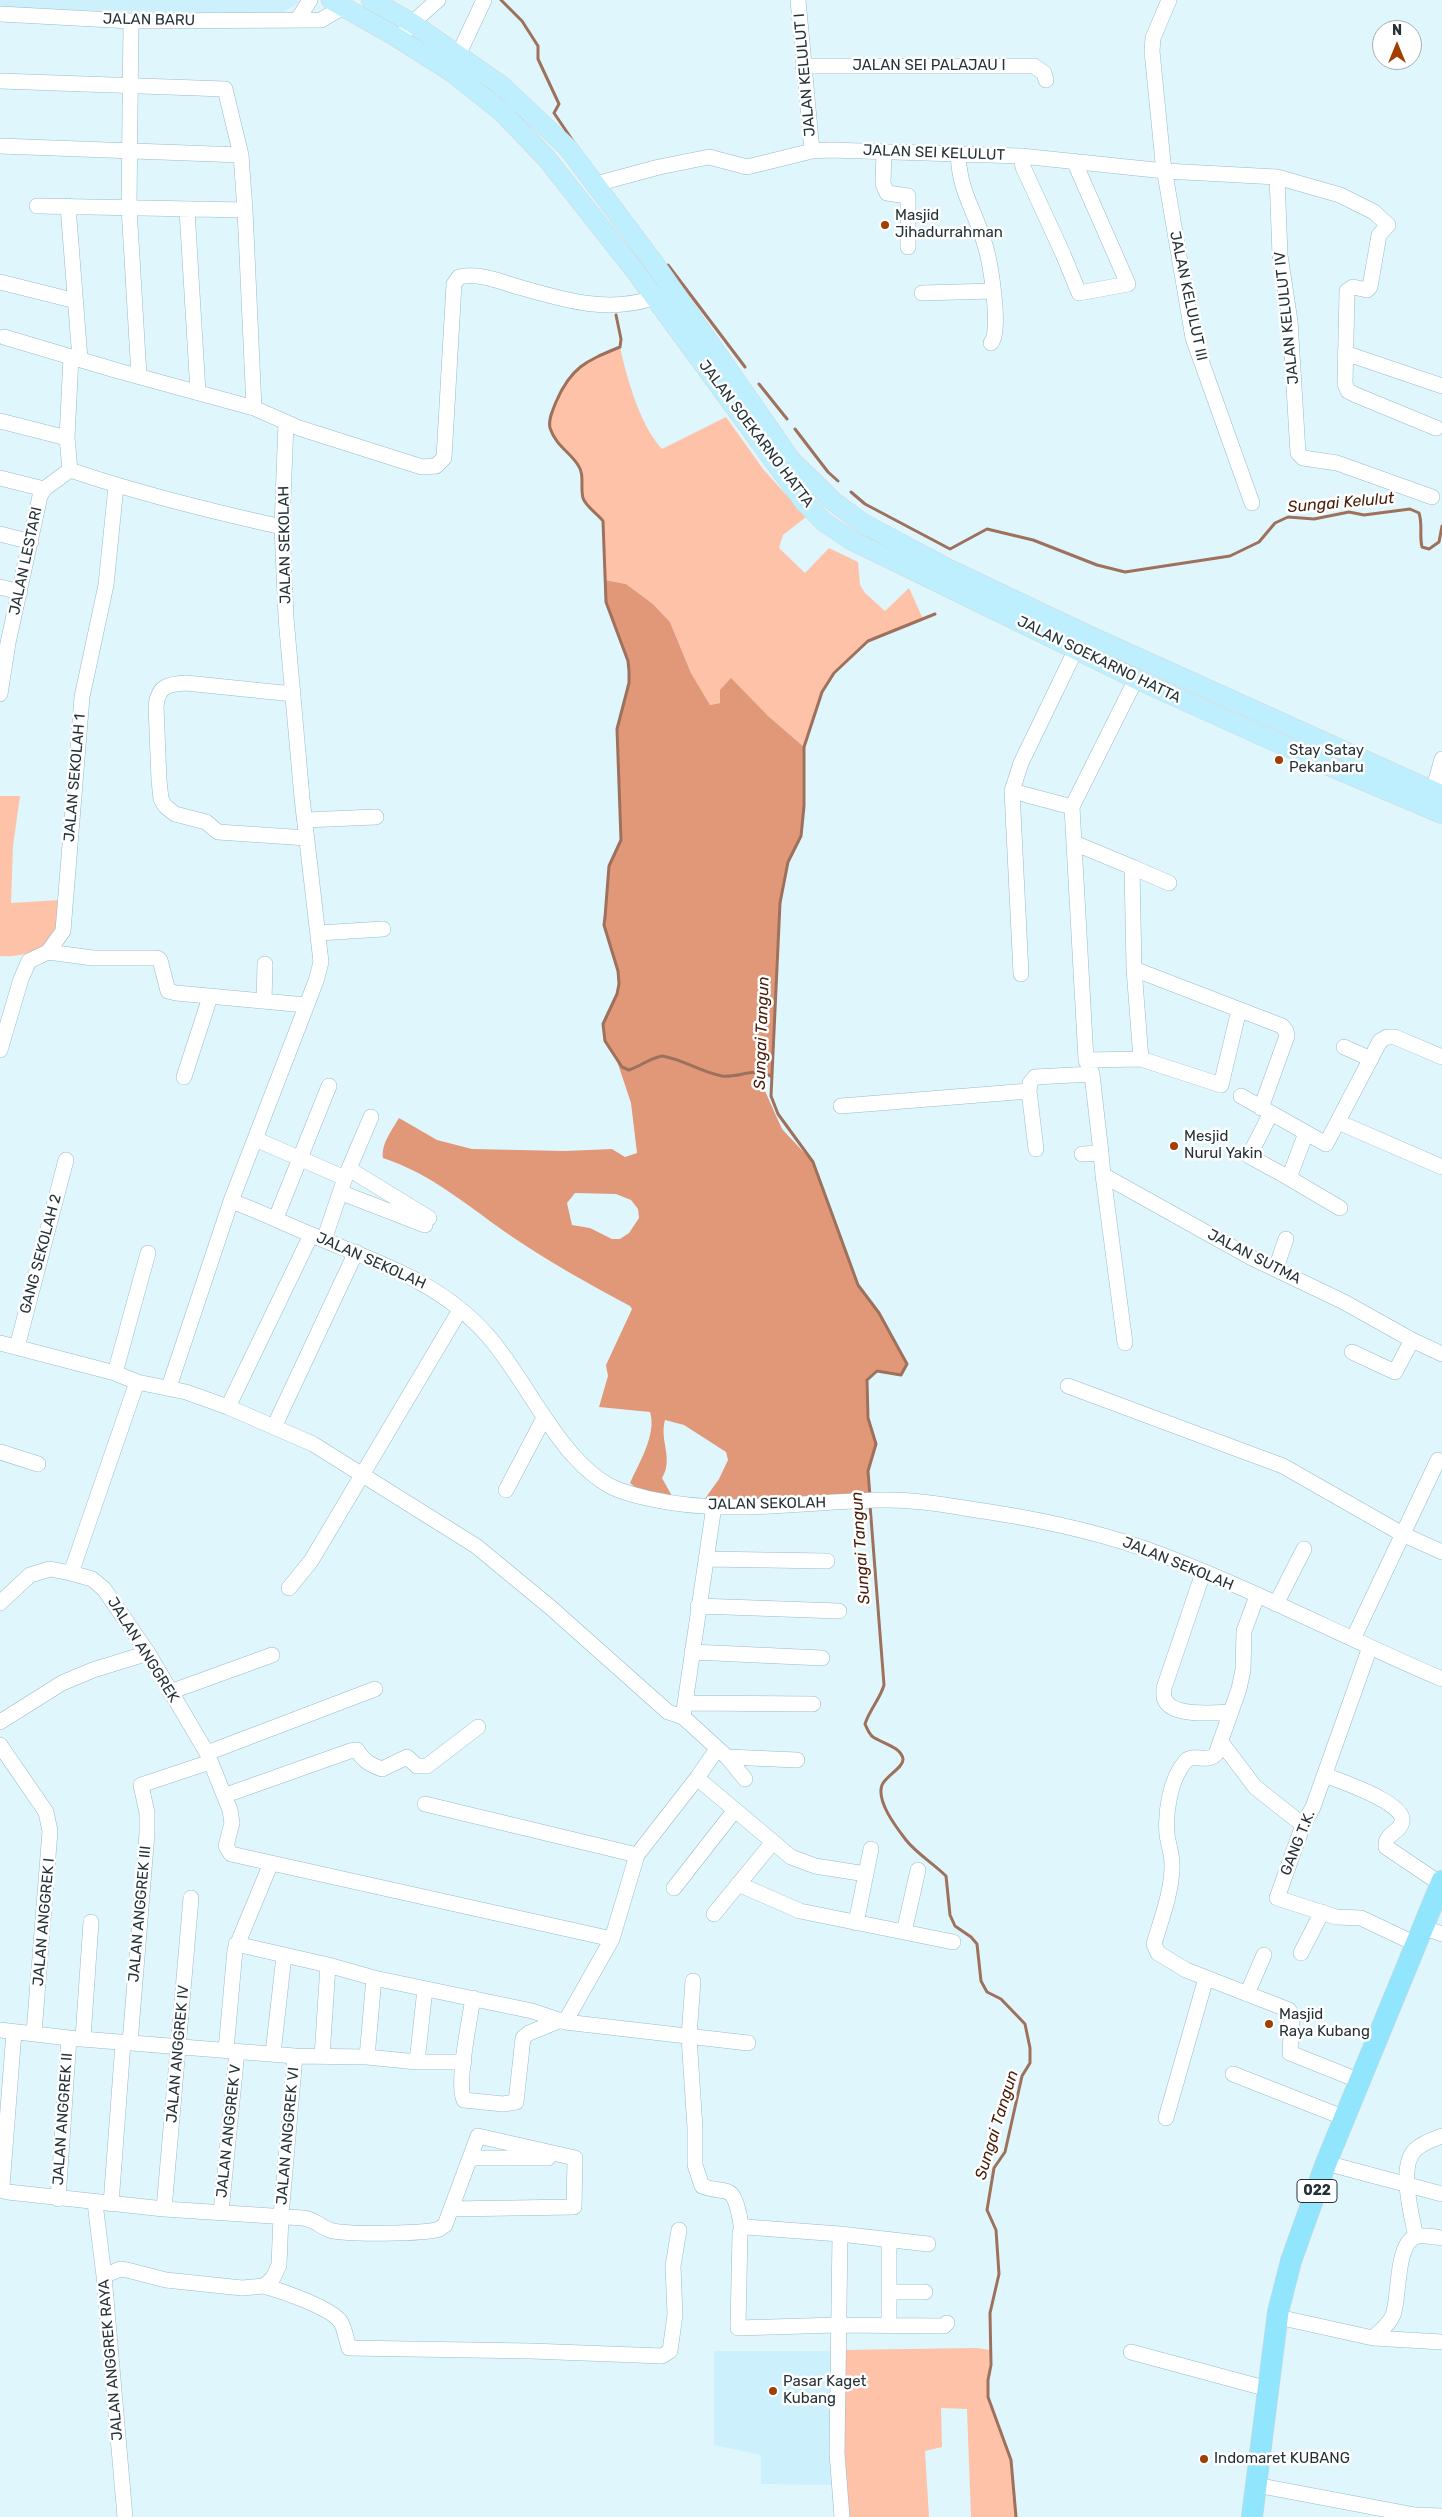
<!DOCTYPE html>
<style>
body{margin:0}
#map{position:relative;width:1442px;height:2517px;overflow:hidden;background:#e0f6fd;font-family:Rubik,sans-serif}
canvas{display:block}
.north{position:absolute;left:1372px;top:20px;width:50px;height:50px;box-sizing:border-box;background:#fff;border:1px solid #a8adaf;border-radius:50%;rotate:0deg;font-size:14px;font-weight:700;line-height:20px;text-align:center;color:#253338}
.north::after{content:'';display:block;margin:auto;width:18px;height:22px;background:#a13f00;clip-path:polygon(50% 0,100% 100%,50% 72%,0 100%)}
</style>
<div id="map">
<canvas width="1442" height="2517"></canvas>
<div class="north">N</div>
</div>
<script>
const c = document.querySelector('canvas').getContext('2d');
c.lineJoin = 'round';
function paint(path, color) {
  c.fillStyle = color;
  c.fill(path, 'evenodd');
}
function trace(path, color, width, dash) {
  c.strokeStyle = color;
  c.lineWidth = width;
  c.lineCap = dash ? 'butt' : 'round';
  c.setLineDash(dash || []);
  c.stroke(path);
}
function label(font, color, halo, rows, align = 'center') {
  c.font = font + ' Rubik,sans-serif';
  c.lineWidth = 5;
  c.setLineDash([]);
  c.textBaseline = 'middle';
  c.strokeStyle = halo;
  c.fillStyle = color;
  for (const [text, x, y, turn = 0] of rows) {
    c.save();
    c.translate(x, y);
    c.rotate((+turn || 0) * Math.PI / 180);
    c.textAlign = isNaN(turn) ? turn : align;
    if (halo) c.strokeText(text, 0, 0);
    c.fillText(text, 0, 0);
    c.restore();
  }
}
const built = new Path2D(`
 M0 0H296L300 2 283 12 253 15 0 8Z
 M714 2351H833L837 2485 761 2484V2455L714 2445Z`);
const green = new Path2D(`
 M620 347C627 379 640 425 662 449L726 417 763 469 806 517 783 535 779 548 805 573 829 548 858 562 860 585 865 593 885 611 909 588 923 619 868 641 834 673 822 692 804 747 767 715 720 703 710 705 691 673 670 622 653 604 626 584 605 580 603 521C598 514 586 507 583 498 580 488 584 478 579 468 571 454 556 445 550 428 548 419 553 410 556 402 571 367 586 361 620 347Z
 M0 796H20L13 846 11 903 59 900C59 908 61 918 60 925 53 949 22 958 0 956Z
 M977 2348 990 2350 988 2397 1011 2460 1016 2517H971L967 2409 941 2408 942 2447 925 2451 929 2517H846L842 2350Z`);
const forest = new Path2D(`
 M605 580 626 584 653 604 670 622 691 673 710 705 720 703V690L731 678 767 715 804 747V806L801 836 788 862 780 903 772 1077 764 1072H756L764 1081 765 1091 782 1129 813 1162 858 1285 879 1313 907 1364 901 1375 878 1371 867 1380 868 1418 876 1444 868 1471 870 1495 822 1499 704 1500 719 1479 728 1460 726 1452 684 1425 665 1420C659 1441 674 1458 662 1478L672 1496 636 1488 630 1483C639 1463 657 1434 650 1412L599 1407 608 1376 606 1365 632 1309 630 1306C589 1284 549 1262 511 1236 469 1207 432 1174 383 1158 381 1144 392 1130 399 1118L437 1140 472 1149 565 1151 612 1149 625 1157 637 1153 631 1103 616 1058 605 1041 603 1024 617 994 619 984 618 971 604 925 605 917 609 866 621 840 617 729 629 683V671L628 661 606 602ZM575 1193 616 1194 631 1200 638 1209 639 1218 629 1233 620 1239H612L590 1228 572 1225 567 1203Z`);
const stream = new Path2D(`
 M501 0 522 21 538 46V59L559 104 554 113 573 141
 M668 265 745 367
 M616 315 621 339 620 347C586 361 571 367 556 402 553 410 548 419 550 428 556 446 570 452 578 465 585 475 580 487 583 498 586 507 598 514 603 521L606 602 628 661 629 671V683L617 729 621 840 609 866 605 917 604 925 618 971 619 984 617 994 603 1024 605 1041 622 1067 629 1070C641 1066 650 1058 662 1056 683 1059 702 1073 722 1076 740 1078 755 1066 772 1077
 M759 384 787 419
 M795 429 828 472 838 481
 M851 492 865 504 950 549 987 529 1033 540 1097 565 1125 572 1230 556 1259 542 1275 523 1288 517 1314 519 1349 512 1364 515 1410 509 1419 513C1423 526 1419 535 1422 547L1429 549 1439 542 1442 526
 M870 1496 868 1471 876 1444 868 1418 867 1380 877 1371 901 1375 907 1364 879 1313 858 1285 813 1162 778 1114 771 1096 780 903 788 862 801 836 804 806V747L822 692 834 673 868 641 935 614
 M870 1505 884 1685C880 1699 870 1709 865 1724 867 1728 869 1734 873 1737 882 1743 901 1747 903 1759 904 1767 886 1776 882 1785 876 1801 896 1827 906 1840 916 1853 934 1864 946 1876L950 1915 955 1926 971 1937 977 1944 981 1981 987 1992 1001 1999 1025 2024 1030 2048V2063L1022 2076 1005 2152 994 2168 987 2210 996 2230 999 2274 990 2313 991 2365 988 2380V2397L1011 2460 1016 2517`);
const minor = new Path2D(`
 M798 0 812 151
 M1169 0 1153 38 1152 51 1163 162 1193 338 1252 503
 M0 14 131 21 321 20 343 7
 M298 19 310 0
 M131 21 129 207 139 376
 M399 39 412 23 438 0
 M454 64 484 0
 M803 66H1034L1044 73 1046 80
 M0 81 225 89 241 155 245 210
 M0 146 241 155
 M884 151 883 184 887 193 908 196V247
 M958 154C960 195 975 209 985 245 990 261 1002 331 991 343
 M1021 156 1023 167 1063 254 1079 293 1128 284 1074 161
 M1277 177 1280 255 1290 321 1298 453 1303 458 1337 463 1432 497
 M596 184 659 167 709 157 747 167 812 151 830 150 1021 156 1165 171 1277 177 1340 195 1374 212 1388 225 1379 235 1370 287 1367 290 1353 287 1347 291 1345 384 1348 391 1356 395 1436 428
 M37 206 245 210 254 408
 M68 206 80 359
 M187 210 198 392
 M0 282 76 301
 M922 293 993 291
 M4 337 115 370 254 408 299 428 422 467 436 466 444 458 454 284 459 277C478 273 496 280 515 286 561 299 606 314 653 298
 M1345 353 1442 386
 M71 357 67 438 70 470C140 494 210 511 282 527
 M0 421 67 438
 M0 478 44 489
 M0 534 31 542
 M0 587 20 592
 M0 694 8 643 40 496 44 489 70 470
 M293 694 186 683C168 684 158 686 156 706L159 780 161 799 165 806 175 814 206 822 218 832 307 838
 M1012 791 1072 807
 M1433 791 1442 759
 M305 820 376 817
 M1074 843 1132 867 1134 969
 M1132 867 1169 883
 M319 933 383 929
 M48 952 93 958H157L160 960 168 991 176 993 306 1005
 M1021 974 1012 791 1021 763 1076 649
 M264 1001 265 964
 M1344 1047 1371 1059
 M0 1050 21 979 29 961 48 952 63 931 82 697 106 585 116 486
 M1141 1059 1221 1085 1239 1010
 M1086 1060 1141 1059 1134 969 1282 1026 1286 1031 1287 1036 1261 1108
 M184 1077 210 997
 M1029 1091 1030 1083 1035 1077 1092 1074
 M1241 1096 1326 1144 1380 1041 1387 1037H1395L1442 1057
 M841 1106 1029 1091 1036 1149
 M1271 1113 1249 1156 1289 1178
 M1338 1122 1442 1167
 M1306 1133 1289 1178 1340 1208
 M255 1139 345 1178
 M1101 1153 1092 1074 1086 1060 1072 807 1136 679
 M1082 1154 1101 1153 1103 1175 1250 1257 1344 1302 1412 1340 1442 1354
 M349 1169 429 1218
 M1103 1175 1125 1343
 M342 1193 425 1225
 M231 1201C259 1211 285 1224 312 1235 377 1263 439 1280 488 1336 527 1380 559 1460 612 1487 624 1493 638 1496 651 1499 727 1516 806 1501 882 1500 917 1499 955 1507 990 1512 1048 1521 1107 1534 1162 1555 1257 1591 1348 1639 1442 1679
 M276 1218 329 1086
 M324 1240 345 1178 371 1117
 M1276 1268 1286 1239
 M0 1343 115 1373 137 1382 186 1392 228 1407 313 1444 476 1546 550 1607 668 1712 683 1717 714 1506
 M17 1347 66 1160
 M1352 1352 1395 1372 1412 1340
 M115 1373 148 1253
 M1068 1386 1283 1466 1404 1535 1442 1552
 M169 1387 231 1201 316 981 321 962 302 798 286 618 282 527 286 422
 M228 1407 311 1235
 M274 1427 356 1252
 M0 1452 38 1464
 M506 1490 544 1418
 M706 1559 827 1561
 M71 1573 137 1382
 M1203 1573 1164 1688C1164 1692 1163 1697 1165 1700 1173 1717 1215 1713 1231 1712
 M289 1588 311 1561 460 1310
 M1257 1596 1244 1631 1243 1670 1239 1689 1216 1754C1207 1764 1193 1752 1185 1762 1170 1779 1165 1813 1167 1835 1169 1847 1173 1857 1172 1869 1171 1894 1161 1920 1154 1944L1158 1953 1186 1970 1289 2010 1292 2016 1290 2053 1360 2081
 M0 1603 30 1575 50 1569 71 1573 92 1579 104 1589 148 1653 207 1753 230 1810 232 1823 226 1846 231 1854 612 1939
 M1276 1604 1304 1549
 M698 1606 839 1611
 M1353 1639 1438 1460
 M1370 1647 1313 1807 1303 1825 1277 1898 1336 1917 1361 1918 1416 1944
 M692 1652 822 1658
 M170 1692 272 1655
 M687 1703 813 1704
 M683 1717 727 1757 797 1760
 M0 1722 62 1683 93 1670 148 1653
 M1221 1742 1255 1787 1303 1825
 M0 1745 46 1812 50 1831 34 2033
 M207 1753 375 1689
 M727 1757 745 1779
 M1325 1775C1339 1781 1407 1803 1402 1822 1399 1834 1385 1832 1386 1847L1441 1884
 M697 1778 791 1857 815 1866 866 1874
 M226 1795 350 1751 357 1750C363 1761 371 1765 382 1769L407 1757 417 1766H427L478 1727
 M637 1855 697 1778 717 1749
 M738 1884 800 1911 953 1942
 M674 1888 735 1810
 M714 1914 773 1842
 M856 1923 871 1849
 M1424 1928 1442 1934
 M904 1932 918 1870
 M236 1944 328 1965 374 1978 532 2011 565 2022 612 1939 637 1855 425 1804
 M1301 1953 1322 1912
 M693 1981 689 2037 695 2128V2165L702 2186C726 2195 732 2182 739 2214 740 2220 743 2227 740 2233L738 2328 837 2325 944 2326 947 2323
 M1247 1994 1264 1955
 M473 1998C470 2019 456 2083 464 2100L503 2104 516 2102 523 2038 529 2033 561 2020
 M565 2022 748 2043
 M0 2030 69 2038 295 2056 367 2057 417 2062H464
 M14 2032 2 2186 4 2191 8 2192 164 2209 303 2218C317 2220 320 2227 330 2230 343 2235 426 2234 439 2229 441 2228 443 2226 445 2225L478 2136 575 2158 574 2207 451 2209
 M83 2038 91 1922
 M130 2043 147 1833V1813L141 1785 210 1762
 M226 2050 235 1950 271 1863
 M273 2053 284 1956
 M322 2057 328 1965
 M367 2057 374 1978
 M417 2062 425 1989
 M1233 2074 1345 2118
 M1166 2118 1206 1978
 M470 2158H548
 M1326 2163 1442 2194
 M58 2199 69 2038
 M95 2203 104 2276 125 2517
 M111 2204 123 2043
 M164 2209 191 1898
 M221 2212 237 2051
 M742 2229 746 2227 840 2234 928 2244
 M840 2234 837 2453 842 2517
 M1416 2237C1412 2217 1398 2166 1415 2150 1422 2143 1433 2139 1442 2136
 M889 2240V2326
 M104 2276 120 2269 127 2270 166 2280 242 2288 264 2286 273 2278 279 2265 281 2216 295 2056
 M264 2286C282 2291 329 2307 340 2321 345 2328 346 2339 349 2348L531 2351 662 2356 670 2351 675 2315 673 2266 679 2230
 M889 2292H925
 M1278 2317 1373 2338 1442 2342
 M1373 2338C1380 2331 1389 2325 1393 2315 1400 2297 1395 2240 1418 2236 1425 2235 1435 2237 1442 2238
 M1131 2352 1268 2389
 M1256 2485 1415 2515 1442 2516`);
const major = new Path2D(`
 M331 0 393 35 450 71 503 113 547 159 636 272 804 502 824 522 851 540 1136 679 1322 763 1442 814
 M371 0 412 23 502 86 568 148 654 263 791 460 833 501 861 522 947 568 1088 635 1442 795`);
const highway = new Path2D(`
 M1252 2517 1278 2312 1291 2261 1326 2163 1442 1881`);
const markers = [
 [885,225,5,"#a13f00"],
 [1279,760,5,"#a13f00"],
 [1174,1146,5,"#a13f00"],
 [1269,2024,5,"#a13f00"],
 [773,2391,5,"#a13f00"],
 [1204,2459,5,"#a13f00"]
];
const shields = [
 [1317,2191,40]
];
const shieldNames = [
 ["022",1317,2191]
];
const streetNames = [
 ["JALAN BARU",149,20,1],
 ["JALAN SEI PALAJAU I",929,66],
 ["JALAN KELULUT I",805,75,-95],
 ["JALAN SEI KELULUT",934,153,2],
 ["JALAN KELULUT III",1188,296,78],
 ["JALAN KELULUT IV",1287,318,-96],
 ["JALAN SOEKARNO HATTA",756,434,53],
 ["JALAN SEKOLAH",285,545,-91],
 ["JALAN LESTARI",26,561,-78],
 ["JALAN SOEKARNO HATTA",1099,660,26],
 ["JALAN SEKOLAH 1",75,778,-85],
 ["GANG SEKOLAH 2",41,1254,-75],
 ["JALAN SUTMA",1254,1257,27],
 ["JALAN SEKOLAH",371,1261,24],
 ["JALAN SEKOLAH",767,1504,-1],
 ["JALAN SEKOLAH",1178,1564,22],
 ["JALAN ANGGREK",143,1650,58],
 ["GANG T.K.",1298,1843,-68],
 ["JALAN ANGGREK III",140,1914,-85],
 ["JALAN ANGGREK I",44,1922,-85],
 ["JALAN ANGGREK IV",178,2054,-85],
 ["JALAN ANGGREK II",63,2119,-86],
 ["JALAN ANGGREK V",229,2131,-84],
 ["JALAN ANGGREK VI",288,2136,-85],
 ["JALAN ANGGREK RAYA",111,2360,-95]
];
const poiNames = [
 ["Masjid",895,216],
 ["Jihadurrahman",895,233],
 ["Stay Satay",1289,751],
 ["Pekanbaru",1289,768],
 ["Mesjid",1184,1137],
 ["Nurul Yakin",1184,1154],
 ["Masjid",1279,2015],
 ["Raya Kubang",1279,2032],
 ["Pasar Kaget",783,2382],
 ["Kubang",783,2399],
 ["Indomaret KUBANG",1214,2459]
];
const waterNames = [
 ["Sungai Kelulut",1341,503,-5],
 ["Sungai Tangun",762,1033,-88],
 ["Sungai Tangun",861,1548,-94],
 ["Sungai Tangun",997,2125,-73]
];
paint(built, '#ccf1fc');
paint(green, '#fec2a9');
paint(forest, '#e19879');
trace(stream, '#9e715c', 3);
trace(minor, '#97bcc6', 16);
trace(major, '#d3d6d7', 20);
trace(highway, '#d3d6d7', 22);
trace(minor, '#fff', 15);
trace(major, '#bdeffe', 19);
trace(highway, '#91e5fd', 21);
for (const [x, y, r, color] of markers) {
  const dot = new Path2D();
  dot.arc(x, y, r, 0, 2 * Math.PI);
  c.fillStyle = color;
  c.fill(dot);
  trace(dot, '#fff', 2);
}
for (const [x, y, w] of shields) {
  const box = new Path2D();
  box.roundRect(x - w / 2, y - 11.5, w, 23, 4);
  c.fillStyle = '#fff';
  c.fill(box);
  trace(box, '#253338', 1);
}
label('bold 14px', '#253338', null, shieldNames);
label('15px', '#253338', '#fff', streetNames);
label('15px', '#253338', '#fff', poiNames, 'left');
label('italic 16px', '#4b1d07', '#fff', waterNames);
</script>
